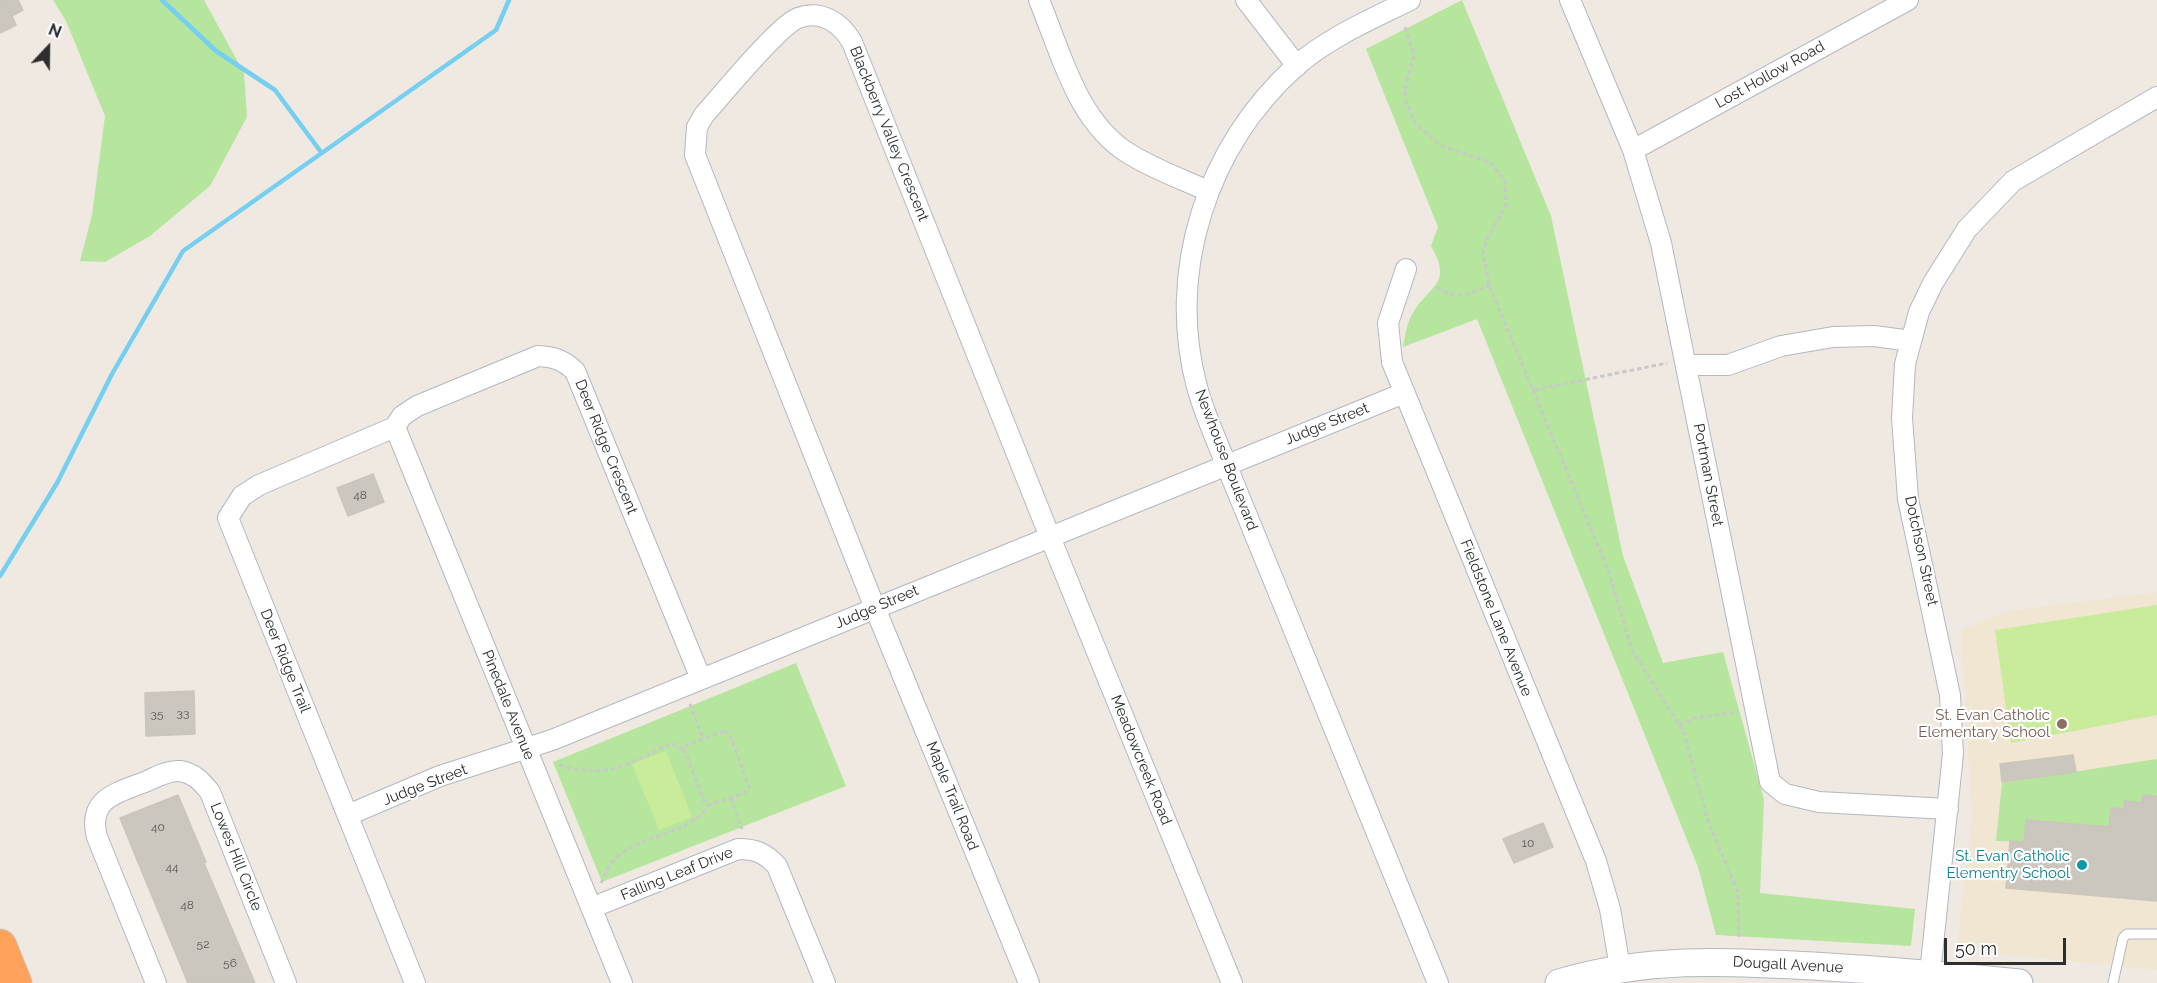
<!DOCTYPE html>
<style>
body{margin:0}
#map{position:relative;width:2157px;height:983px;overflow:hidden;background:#efe9e1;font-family:Raleway,sans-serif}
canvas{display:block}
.north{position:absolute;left:18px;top:18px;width:60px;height:60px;-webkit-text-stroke:4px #fff;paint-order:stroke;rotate:22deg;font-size:16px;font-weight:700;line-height:24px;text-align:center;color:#2e2e2e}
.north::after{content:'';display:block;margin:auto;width:21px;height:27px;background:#2e2e2e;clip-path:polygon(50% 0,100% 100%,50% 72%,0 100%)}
.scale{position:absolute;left:1944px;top:938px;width:122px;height:27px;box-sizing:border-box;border:3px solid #2e2e2e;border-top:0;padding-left:8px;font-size:18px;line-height:21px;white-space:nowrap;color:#2e2e2e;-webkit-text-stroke:4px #fff;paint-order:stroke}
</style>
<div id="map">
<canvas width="2157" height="983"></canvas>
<div class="north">N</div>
<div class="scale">50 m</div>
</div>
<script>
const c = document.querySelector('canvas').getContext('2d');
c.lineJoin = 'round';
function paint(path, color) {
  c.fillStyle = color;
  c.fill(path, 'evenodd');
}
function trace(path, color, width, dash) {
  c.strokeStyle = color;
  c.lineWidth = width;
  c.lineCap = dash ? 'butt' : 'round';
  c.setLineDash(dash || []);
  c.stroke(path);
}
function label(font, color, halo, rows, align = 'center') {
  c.font = font + ' Raleway,sans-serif';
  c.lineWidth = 4.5;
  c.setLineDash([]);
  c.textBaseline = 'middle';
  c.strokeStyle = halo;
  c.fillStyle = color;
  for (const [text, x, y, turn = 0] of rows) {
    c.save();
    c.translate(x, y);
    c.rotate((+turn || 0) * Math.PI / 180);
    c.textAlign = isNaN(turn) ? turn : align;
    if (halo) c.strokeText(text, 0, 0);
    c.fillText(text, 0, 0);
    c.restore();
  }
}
const education = new Path2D(`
 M2157 592V970L1957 949 1972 817 1961 630 2008 611Z`);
const green = new Path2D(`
 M53 0H204L244 73 247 117 210 186 150 236 105 262 80 261 92 215 105 116 66 21Z
 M1462 0 1551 216 1623 556 1663 663 1723 652 1764 800 1760 893 1915 909 1911 946 1716 935 1698 867 1477 319 1403 347C1405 335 1407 322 1414 311 1433 283 1452 283 1431 246L1438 227 1366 49Z
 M796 663 846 786 602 882 553 762Z
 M2157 759V796L2143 795 2142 803 2124 802V809L2111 808 2109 828 2026 821 2024 842 1996 841 2002 783Z`);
const pitch = new Path2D(`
 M2157 605V715L2011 743 1995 630Z
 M666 751 692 817 659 830 632 764Z`);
const stream = new Path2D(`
 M162 0 216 51 275 90 321 152
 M0 576 57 483 112 374 183 251 496 30 509 0`);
const building = new Path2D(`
 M0 0H18L23 10 12 16 16 25 0 33Z
 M373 474 384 502 348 516 337 488Z
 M194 691 195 734 146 736 145 693Z
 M2073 755 2076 772 2002 782 2000 764Z
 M178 795 206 862 204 863 255 983H188L135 855 120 818Z
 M2143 795 2157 796V901L2006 888 2010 841 2024 842 2026 820 2109 827 2111 808 2124 809V801L2142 803Z
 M1543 823 1553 847 1514 863 1503 839Z`);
const path = new Path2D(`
 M1405 27 1414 55 1405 89 1406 101 1415 123 1439 145 1490 162 1505 181 1506 205 1488 237 1483 252 1489 285 1608 570 1632 650 1684 733 1708 821 1738 892 1739 938
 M1437 287C1457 301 1469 294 1489 285
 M1534 390 1667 363
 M690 704 703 738
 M1679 725 1694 718 1738 712
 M724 731 730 735 749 787 745 793 709 805 704 801 684 749 687 745Z
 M559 765C610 780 627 764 672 743L683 749
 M731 798 742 829
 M601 883C604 877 607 868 612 862 638 833 688 837 709 805`);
const lane = new Path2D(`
 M2113 983 2123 938 2127 934H2157`);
const street = new Path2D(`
 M1039 0C1061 53 1077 121 1128 153 1153 169 1182 179 1208 191
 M1246 0 1297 66
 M1410 0C1372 19 1329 37 1296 66 1207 146 1166 271 1197 387 1204 413 1216 439 1226 464L1438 983
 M1570 0 1633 150 1661 243 1770 782 1785 794 1819 802 1948 809
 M1633 150 1908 0
 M1406 269 1388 323 1392 362 1596 861 1610 909 1620 968
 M1686 365H1728L1781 346 1833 337 1874 336 1911 341
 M395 427 259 485 242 496 228 518 415 983
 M395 427 622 983
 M395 427 402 416 417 406 538 356C555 357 563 360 575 371L701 679
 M348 815 440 776 552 740 1404 393
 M591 908 738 849C756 849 765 853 777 866L825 983
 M156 983 97 837C87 799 116 793 145 782 156 777 168 770 180 771 194 773 202 782 210 792L286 983
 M1029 983 875 608 695 155 697 127 704 115C722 95 778 26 798 18 821 9 841 23 852 42L1050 537 1232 983
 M1929 983 1953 754 1950 695 1908 499 1902 418 1905 364 1919 312 1933 283 1967 229 2013 181 2157 97`);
const secondary = new Path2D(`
 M1559 983C1644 957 1726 961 1813 966 1882 970 1950 976 2019 983`);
const highway = new Path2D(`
 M0 946 15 983`);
const markers = [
 [2062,724,6,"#8d6e63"],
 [2082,865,6,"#0f9aa8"]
];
const numberNames = [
 ["48",360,495],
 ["33",183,713],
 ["35",157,714],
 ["40",158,827],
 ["10",1528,843],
 ["44",172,867],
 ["48",187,905],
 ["52",203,944],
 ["56",230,963]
];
const streetNames = [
 ["Lost Hollow Road",1770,75,-29],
 ["Blackberry Valley Crescent",889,134,68],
 ["Judge Street",1327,424,-22],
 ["Deer Ridge Crescent",606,447,68],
 ["Newhouse Boulevard",1226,460,69],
 ["Portman Street",1708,475,79],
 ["Dotchson Street",1921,551,78],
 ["Judge Street",877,607,-23],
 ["Fieldstone Lane Avenue",1496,618,68],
 ["Deer Ridge Trail",285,661,68],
 ["Pinedale Avenue",508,705,68],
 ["Meadowcreek Road",1141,760,68],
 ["Judge Street",425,785,-21],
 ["Maple Trail Road",952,796,68],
 ["Lowes Hill Circle",236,857,68],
 ["Falling Leaf Drive",677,874,-22],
 ["Dougall Avenue",1788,965,3]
];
const educationNames = [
 ["St. Evan Catholic",2050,715],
 ["Elementary School",2050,732]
];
const cultureNames = [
 ["St. Evan Catholic",2070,856],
 ["Elementry School",2070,873]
];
paint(education, '#f0e6d1');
paint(green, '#b6e59e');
paint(pitch, '#c9ec9a');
trace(stream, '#75cff0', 4.5);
paint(building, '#cbc7bf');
trace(building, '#cbc5ba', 1.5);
trace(lane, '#b4b7c1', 11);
trace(street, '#b4b7c1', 22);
trace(secondary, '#b4b7c1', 29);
trace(highway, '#c9c9c9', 35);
trace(path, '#c9c9c9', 3, [4.5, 3]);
trace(lane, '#fff', 9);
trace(street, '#fff', 20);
trace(secondary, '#fff', 27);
trace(highway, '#ffa35c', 33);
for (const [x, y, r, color] of markers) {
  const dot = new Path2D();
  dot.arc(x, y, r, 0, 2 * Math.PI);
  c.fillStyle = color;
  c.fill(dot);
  trace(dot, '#fff', 2);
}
label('12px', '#555452', null, numberNames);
label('15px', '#2e2e2e', '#fff', streetNames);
label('15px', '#785e54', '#fff', educationNames, 'right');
label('15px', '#0d838f', '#fff', cultureNames, 'right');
</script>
